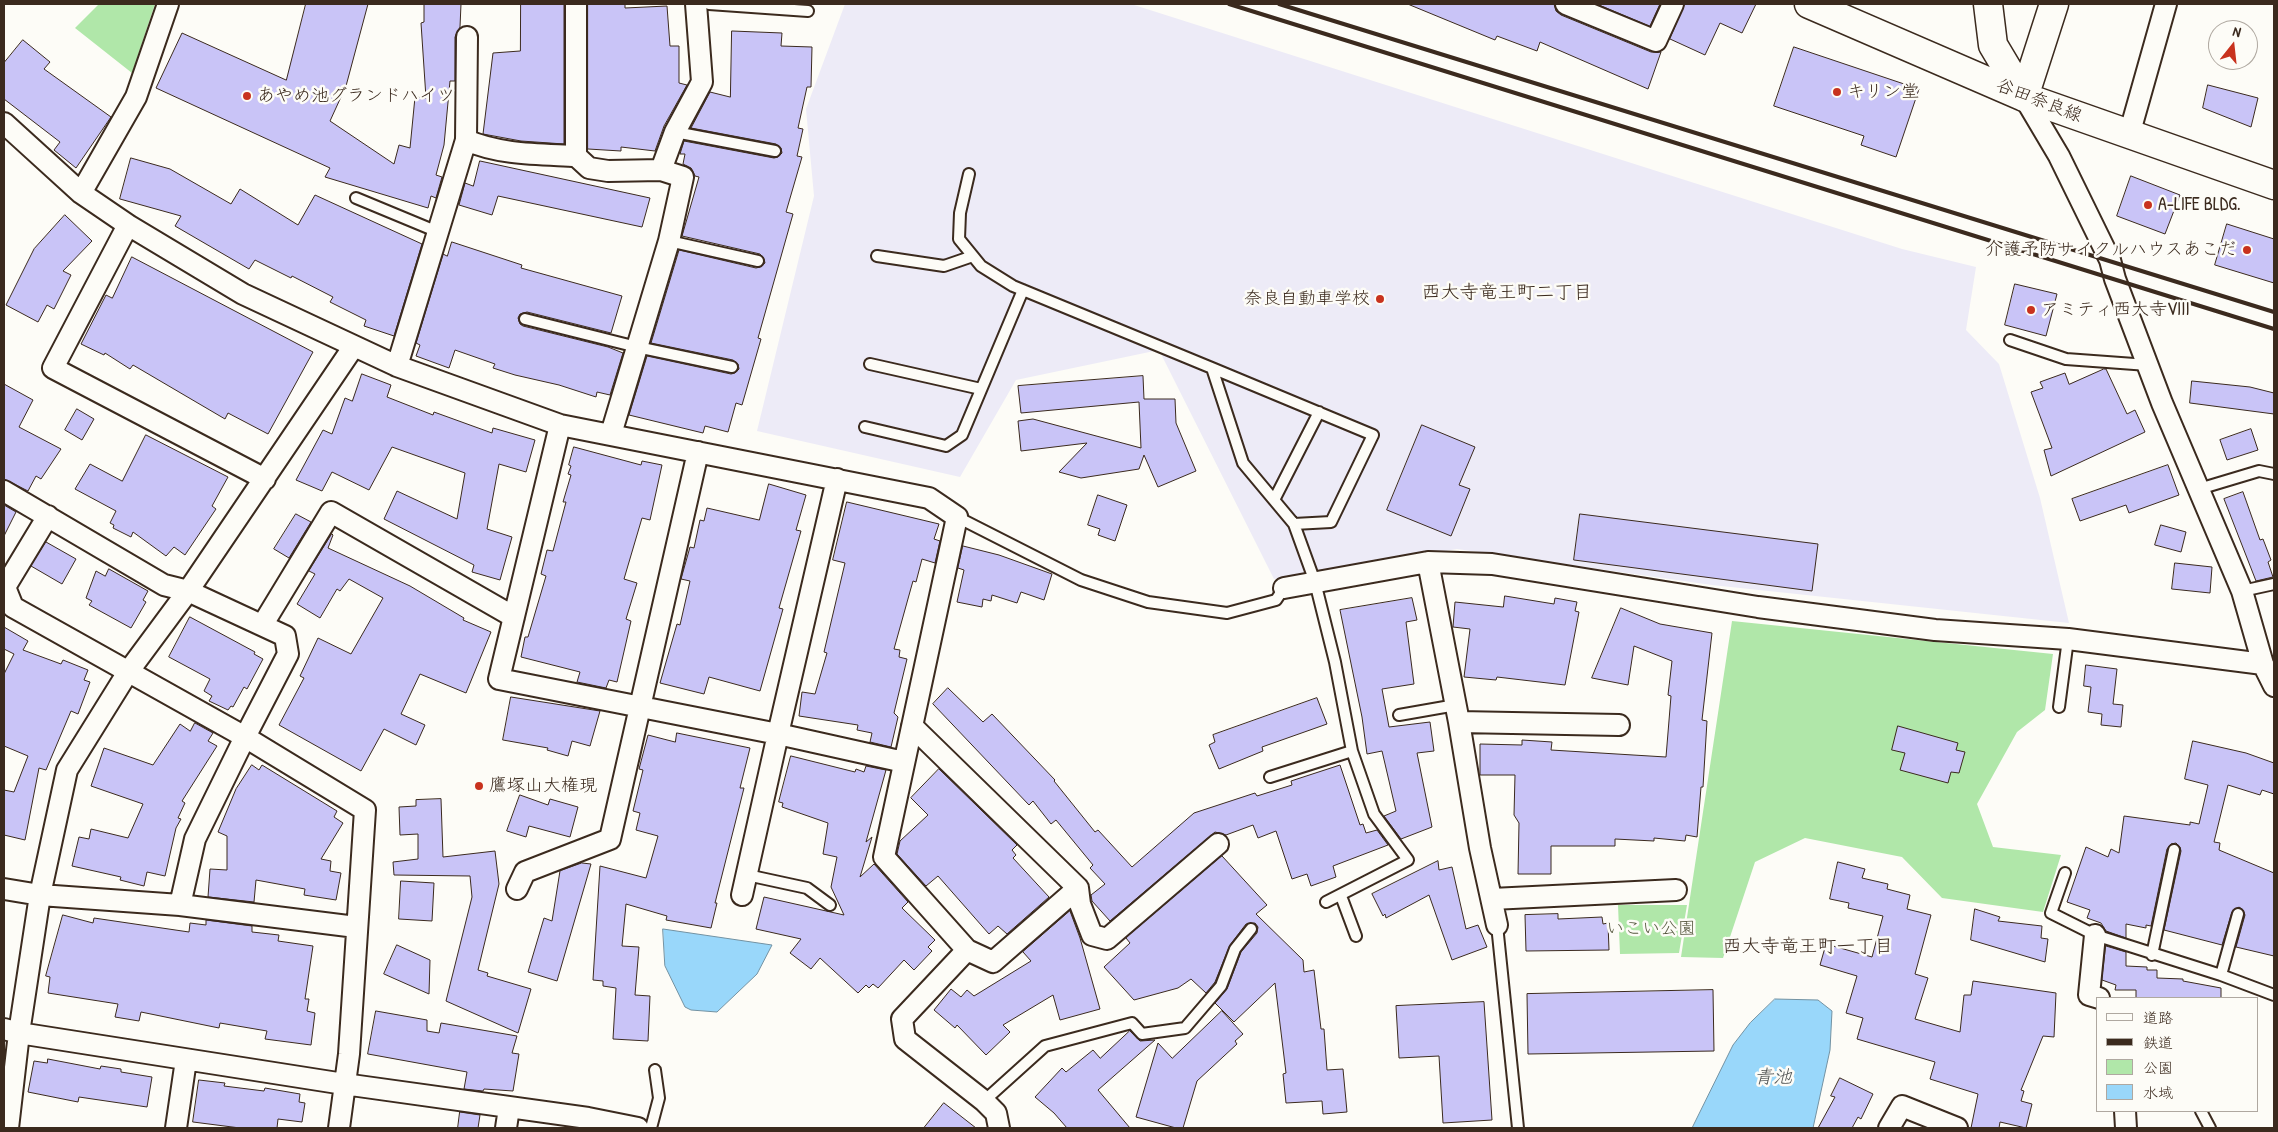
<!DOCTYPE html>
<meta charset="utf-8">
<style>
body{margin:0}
#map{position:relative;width:2278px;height:1132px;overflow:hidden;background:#fdfcf7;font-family:"Patrick Hand","Klee One",sans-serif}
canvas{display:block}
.frame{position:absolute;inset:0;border:5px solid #3b2a1e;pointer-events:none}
.legend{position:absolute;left:2096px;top:997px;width:162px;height:115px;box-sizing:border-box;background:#fdfcf7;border:1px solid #afa8a0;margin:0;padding:6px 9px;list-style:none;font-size:15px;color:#3b2a1e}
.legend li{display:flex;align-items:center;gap:10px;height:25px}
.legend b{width:25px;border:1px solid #afa8a0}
.north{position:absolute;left:2208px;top:20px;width:50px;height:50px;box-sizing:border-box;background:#fdfcf7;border:1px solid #afa8a0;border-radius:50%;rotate:16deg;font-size:14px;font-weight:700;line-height:20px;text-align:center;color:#3b2a1e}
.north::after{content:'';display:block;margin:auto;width:18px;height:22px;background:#c8321e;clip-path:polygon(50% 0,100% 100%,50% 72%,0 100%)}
</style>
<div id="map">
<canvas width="2278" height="1132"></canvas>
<div class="frame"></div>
<ul class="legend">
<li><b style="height:6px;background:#fdfcf7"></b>道路</li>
<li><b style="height:6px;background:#3b2a1e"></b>鉄道</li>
<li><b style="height:14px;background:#b0e7a9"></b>公園</li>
<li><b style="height:14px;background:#99d7fa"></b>水域</li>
</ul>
<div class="north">N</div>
</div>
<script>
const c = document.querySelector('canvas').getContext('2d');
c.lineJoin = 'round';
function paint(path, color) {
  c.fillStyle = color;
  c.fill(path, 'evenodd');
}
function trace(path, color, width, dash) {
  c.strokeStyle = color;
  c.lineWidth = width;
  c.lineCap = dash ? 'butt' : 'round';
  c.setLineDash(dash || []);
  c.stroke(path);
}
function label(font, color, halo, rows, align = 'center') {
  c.font = font + ' "Patrick Hand","Klee One",sans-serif';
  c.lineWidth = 5;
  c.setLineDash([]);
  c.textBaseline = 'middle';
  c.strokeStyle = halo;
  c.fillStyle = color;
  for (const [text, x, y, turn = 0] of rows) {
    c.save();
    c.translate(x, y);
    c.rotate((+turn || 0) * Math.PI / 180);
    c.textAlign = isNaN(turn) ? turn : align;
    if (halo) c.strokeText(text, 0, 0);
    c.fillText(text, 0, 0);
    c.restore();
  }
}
const built = new Path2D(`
 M845 4H1131L1902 249 1976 267 1966 330 1999 364 2040 498 2069 623 1712 585 1457 549 1274 579 1159 350 1016 380 960 477 757 431 814 196 806 109Z`);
const green = new Path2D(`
 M99 4H155L132 73 75 28Z
 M1732 621 2053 654 2045 710 2017 732 1977 804 1993 847 2061 855 2043 912 1942 898 1902 857 1805 838 1755 862 1723 958 1681 957Z
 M1618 905H1687L1679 953 1620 954Z`);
const water = new Path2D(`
 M663 929 772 945 757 974 717 1012 691 1010 685 1007 665 966Z
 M1775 999 1818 1000 1832 1011 1830 1050 1813 1128H1692L1733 1045 1750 1023Z`);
const building = new Path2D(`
 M306 4H368L346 86 330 121 394 164 399 145 410 148 415 97 426 98 421 23 424 22V4H461L460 27 455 37V81H450L444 145 436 175 442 177 436 198 431 196 428 208 325 177 330 168 156 88 182 33 286 80Z
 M521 4H564V144L521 141 483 134 493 53 520 51Z
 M588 4H625V8L667 6 670 46H679V83L687 85 664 126 655 151 621 147V151L588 149Z
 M1411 4H1554L1556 11 1561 15 1651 52H1661L1648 89 1540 42 1537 51 1497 36 1495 40 1410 5Z
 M1597 4H1660L1650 26Z
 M1685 4H1756L1742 33 1720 23 1705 55 1670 39Z
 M732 31 782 33 781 46 812 47 811 87H807L798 128 803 129 797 156 802 157 786 212 793 214 758 338 761 339 742 405 736 403 728 432 705 426 703 433 629 415 647 356 731 374 735 373 739 369 738 364 733 360 651 343 679 250 756 268 760 267 765 263 764 259 760 254 682 236 699 177 695 176 691 168 683 164 685 154H680L684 141 774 158 778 157 782 153 781 148 776 144 691 128 710 92 730 97Z
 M23 40 50 62 44 69 111 117 76 168 54 150 60 142 4 99V63Z
 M1794 47 1919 89 1896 157 1861 145 1864 136 1774 106Z
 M2208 85 2258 98 2251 127 2203 108Z
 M131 158 170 169 231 204 240 189 298 225 315 195 422 244 394 336 364 326 366 320 330 302 333 297 292 276 291 278 255 260 249 269 175 226 181 216 120 199Z
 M480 161 650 198 642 227 498 196 492 215 459 205 465 183 473 186Z
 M2131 176 2180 195 2165 234 2117 216Z
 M65 215 92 241 63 271 71 275 54 309 47 305 38 322 6 305 34 249Z
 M2227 224 2274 239V283L2215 265Z
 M452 242 522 265 521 268 622 296 611 333 527 312 520 314 518 318 520 324 523 326 608 347 623 353 610 395 597 392 596 397 559 385 515 375 493 368 495 364 455 350 449 368 416 356 420 345 416 343 443 254 447 256Z
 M132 257 313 352 268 434 228 413 225 419 133 365 130 369 105 353 104 355 81 344 106 295 112 298Z
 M2015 284 2057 294 2046 336 2005 325Z
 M2104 369H2106L2127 414 2135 410 2145 432 2051 476 2044 450 2052 448 2031 392 2043 388 2040 382 2065 373 2069 384Z
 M362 374 391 385 387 397 433 415 434 412 492 433 493 428 535 440 526 472 499 464 487 529 512 537 500 580 472 572 474 565 384 519 397 491 457 519 465 473 392 447 369 490 332 472 322 491 296 480 323 430 332 434 345 398 352 401Z
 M1143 376 1144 399H1175L1176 423 1196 471 1158 487 1144 455 1139 469 1081 478 1059 472 1087 443 1021 451 1018 421 1033 419 1141 448 1139 402 1021 413 1018 386Z
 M2192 381 2250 387 2274 393V414L2190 403Z
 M4 384 33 400 19 427 61 449 41 479 36 476 28 491 4 479Z
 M77 409 94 419 82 440 65 430Z
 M1422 425 1475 447 1459 485 1470 489 1451 536 1387 510Z
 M2251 429 2258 450 2227 460 2220 440Z
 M146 435 228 477 212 506 216 509 185 555 174 547 166 556 133 532 131 537 113 528 114 525 110 523 116 511 75 489 90 464 122 481Z
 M574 447 641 465 642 461 662 465 650 520 642 518 624 579 637 583 626 619 631 621 617 682 609 680 606 688 577 682 580 672 521 657 525 637H528L546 576 541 574 547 550 553 551 566 502H563L571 475 568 474 571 466 569 465Z
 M2168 465 2179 495 2129 513 2126 505 2080 521 2072 499Z
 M769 484 806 495 796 530 801 531 779 608 783 609 760 691 709 677 704 694 660 683 677 624 680 625 690 581 681 579 690 547 694 548 700 520 704 521 707 508 759 520Z
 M2243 492 2260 540 2263 539 2271 560 2268 562 2273 577 2256 581 2224 499Z
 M1098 495 1127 505 1115 541 1098 535 1100 529 1088 525Z
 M847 502 939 524 934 539 940 541 935 563 922 559 916 582 913 581 911 588 894 649 900 650 899 657 907 659 894 713 898 717 891 747 870 742 872 733 857 730 858 725 799 716 802 692 815 694 827 653 824 652 845 563 833 560Z
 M4 505 16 512 4 536Z
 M296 514 311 522 289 558 274 549Z
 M1580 514 1818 544 1812 591 1574 560Z
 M2161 525 2186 532 2181 552 2155 545Z
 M332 534 333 535 328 548 410 586 464 618 463 620 491 632 466 693 420 674 401 714 425 725 416 745 384 729 361 771 279 725 304 678 300 676 318 638 351 654 383 598 349 579 340 591 337 589 320 618 297 604 315 574 309 571Z
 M46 542 76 559 62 584 31 566Z
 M963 546 999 555 1052 574 1044 600 1021 592 1017 603 992 595 991 601 983 599 982 607 957 602 964 570 958 568Z
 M2175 563 2212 567 2210 593 2172 589Z
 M109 569 148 591 143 600 146 602 131 628 89 605 92 601 86 598 96 571 105 576Z
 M1505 596 1554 604 1555 598 1577 602 1575 611 1579 612 1565 685 1497 677 1496 680 1464 677 1470 629 1453 627 1455 602 1503 607Z
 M1412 598 1417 620 1406 622 1414 684 1382 689 1389 727 1430 722 1434 751 1417 753 1432 827 1401 839 1384 816 1396 811 1382 751 1367 754 1362 717 1340 610Z
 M1621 608 1660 624 1712 633 1702 720 1707 721 1703 787H1701L1697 837 1686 835 1685 841 1654 838V841L1615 839V846H1551V874H1518L1519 823 1514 815 1515 775H1480V744L1522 745V740L1552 742 1551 750 1666 757 1671 696 1668 695 1672 661 1634 646 1628 685 1592 678Z
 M190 617 255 652 254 654 263 659 247 689 244 687 233 707 231 706 228 710 209 701 212 696 204 691 210 679 169 657Z
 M4 627 28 641 23 650 61 664 63 660 88 670 84 680 90 682 78 714 71 711 46 770 39 768 25 840 4 835V790L14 792 28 756 4 746V674L14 654 4 649Z
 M2086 665 2117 669 2113 704 2123 705 2121 727 2101 725 2102 714 2088 712 2091 687 2084 686Z
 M948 688 983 722 992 714 1055 780 1054 781 1095 832 1098 830 1132 867 1194 813 1255 793 1257 796 1292 785 1291 781 1340 765 1360 825 1363 824 1366 833 1377 830 1388 845 1333 866 1336 877 1311 886 1307 874 1292 879 1276 831 1258 838 1253 825 1226 835 1215 832 1110 921 1092 901 1091 895 1105 884 1090 868 1093 865 1056 820 1051 824 1033 801 1029 805 933 704Z
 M511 697 600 711 590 746 572 741 568 756 547 750 548 748 503 740Z
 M1317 698 1327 724 1262 747 1263 751 1219 769 1209 745 1215 742 1213 735Z
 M195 723 213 733 208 741 217 746 182 801 185 803 178 818 181 819 176 828 165 876 147 872 144 886 120 880 121 877 72 866 79 837 89 839 91 829 128 838 143 804 91 786 104 748 153 765 180 724 190 731Z
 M1898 726 1958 743 1956 750 1965 752 1959 773 1951 772 1948 783 1900 770 1905 753 1892 750Z
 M677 733 750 748 740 788H744L715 903H717L711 928 666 920 667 916 626 904 622 946 639 947 635 995 650 996 648 1041 613 1039 616 988 603 986V981L593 980 600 866 646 878 658 836 636 830 640 813 633 811 643 770 639 769 648 735 675 742Z
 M2193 741 2246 753 2274 763V794L2262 790 2260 795 2228 785 2214 842 2220 843 2219 850 2274 873V956L2236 947 2245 915 2243 910 2239 907 2232 912 2222 945 2164 930 2181 851 2180 847 2176 843 2171 844 2167 849 2151 926 2146 925V928L2126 924V938L2106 931 2101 923 2087 918 2090 910 2067 902 2086 847 2108 857 2111 849 2119 853 2124 816 2190 825V822L2199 824 2208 785 2185 779Z
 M791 756 855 772 856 769 864 772 866 766 886 770 866 842 872 837 860 877 874 864 908 902 902 908 935 940 928 947 932 951 914 970 904 960 878 988 873 984 869 988 866 985 858 993 820 958 811 969 790 953 801 939 756 929 764 897 844 915 831 887 837 857 823 854 828 823 782 807 783 803 779 802Z
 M252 765 259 770 262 765 337 811 334 817 343 823 321 859 331 861 330 871 341 873 336 900 304 895 305 889 256 880 254 902 208 897 210 869 227 870V836L218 832 236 789Z
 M939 769 1017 845 1012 850 1016 855 1013 858 1049 897 1007 934 998 926 989 934 938 876 926 886 897 854 900 841 928 815 911 798Z
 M520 795 548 805 550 799 578 807 570 837 529 826 526 837 507 831Z
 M441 799 443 857 495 851 499 884 478 970 488 973 487 976 531 989 518 1033 446 1001 472 897 470 876 394 875 393 862 418 859V834L400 835 399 807 416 806V800Z
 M1222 856 1267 905 1256 914 1303 960 1304 972 1314 970 1321 1029H1324L1327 1070 1343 1069 1347 1112 1323 1114 1322 1101 1286 1103 1283 1074 1286 1073 1275 983 1234 1022 1215 1003 1227 989 1241 952 1257 933 1258 927 1255 923 1246 924 1230 945 1215 982 1206 993 1191 979 1178 988 1134 1000 1104 967 1130 943 1126 938Z
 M1438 861 1439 870 1452 867 1466 929 1478 925 1487 947 1452 960 1429 895 1386 918 1385 914 1383 916 1372 894Z
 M1838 862 1865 869 1862 878 1888 884 1887 889 1910 895 1907 909 1931 915 1915 974 1928 978 1915 1019 1960 1032 1964 995H1971L1973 981 2056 993 2054 1037 2043 1036 2021 1090 2024 1091 2021 1101 2032 1104 2026 1128 2000 1122 1999 1128H1971L1978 1094 1930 1079 1935 1062 1857 1039 1863 1018 1846 1013 1857 976 1820 965 1826 944 1872 957 1883 916 1848 908 1849 903 1830 899Z
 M582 863 591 864 557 981 528 972 544 918 552 921 560 871Z
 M401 881 434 883 432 921 399 919Z
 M1975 909 2000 917 1998 921 2042 926 2041 938 2048 939 2045 962 1971 940Z
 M1070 911 1080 938 1100 1009 1060 1020 1053 995 1003 1025 1010 1032 986 1055 957 1025 955 1028 934 1010 951 989 961 997 967 990 974 996 1031 961 1023 952Z
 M1558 914V919L1602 917 1603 924 1608 923 1609 950 1526 951 1525 915Z
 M63 915 93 923 94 918 189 932 190 923 206 925V920L252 926V932L279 935 278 941 313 946 305 999H309L307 1011 315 1013 311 1045 265 1039 267 1031 220 1023 219 1028 141 1012 139 1021 115 1017 118 1004 48 993 50 977 46 976Z
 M397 945 430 960 429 994 384 974Z
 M2106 946 2126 952V966L2147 967V970H2157V978L2183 979V981L2221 988V998H2136V990H2115L2116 985 2102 980Z
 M1713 990 1714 1051 1528 1054 1527 994Z
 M1484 1002 1492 1120 1443 1123 1439 1056 1399 1058 1396 1006Z
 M376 1011 427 1020V1031L439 1033 441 1023 517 1036 512 1053 519 1054 513 1091 484 1089 483 1091 464 1089 467 1072 368 1054Z
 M1222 1011 1243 1034 1235 1041 1237 1044 1197 1081 1183 1128H1176L1136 1117 1158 1043 1172 1058Z
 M1130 1031 1140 1041 1155 1040 1098 1090 1130 1128H1067L1054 1113 1035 1097 1062 1068 1066 1072 1093 1050 1100 1058Z
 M48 1059 100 1069 101 1066 121 1069V1072L152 1077 147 1107 79 1097 78 1102 28 1092 34 1061 47 1063Z
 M1840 1078 1873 1094 1861 1119 1858 1117 1852 1128H1818L1835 1097 1831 1096Z
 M199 1080 225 1083 224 1086 264 1091 265 1088 300 1094 299 1102 305 1103 302 1122 278 1119 277 1128H240L193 1122Z
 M944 1103 976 1128H924Z
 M460 1112 480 1115 478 1128H458Z`);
const lane = new Path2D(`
 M709 4 808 11
 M675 132 775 151
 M969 174 960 213 959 239 981 266 1013 286 1212 368 1243 463 1294 524 1315 582 1335 662 1352 751 1374 814 1408 860 1326 902
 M356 198 438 232
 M669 241 758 261
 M877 256 944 266 973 256
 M525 319 637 347 732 367
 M2010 340 2066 359 2148 365
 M870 364 981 389
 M1212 368 1373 435 1331 522 1294 524
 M865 427 946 446 962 435 1023 290
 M2199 489 2259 471 2274 474
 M1274 500 1319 412
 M957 517 1081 580 1148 602 1227 613 1276 600 1284 588
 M2242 591 2274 584
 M2059 707 2068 639
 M1399 715 1456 705
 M1270 777 1352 751
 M2065 873 2051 913 2095 935 2221 975 2274 995
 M747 875 807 888 830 905
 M1341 896 1356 936
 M1497 925 1518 1128
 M2152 955 2174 850
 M2221 975 2238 914
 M984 1101 1045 1046 1132 1023 1142 1034 1185 1028 1221 986 1235 949 1251 929
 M2201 1111 2210 1128
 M651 1128 659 1098 655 1070`);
const street = new Path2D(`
 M1566 4 1656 41 1673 4
 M2024 97 2059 156 2110 260 2115 279 2162 403 2242 591 2263 664 2274 686
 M4 123 81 193 128 225 243 294 397 366 560 425 929 498 957 517 884 857 967 950 902 1019 905 1039 984 1101 996 1113 999 1128
 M2129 135 2166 4
 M466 140 467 37
 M576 156V4
 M661 170 675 132 702 82 696 4
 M81 193 136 97 168 4
 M128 225 53 368 265 479
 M397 366 466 140C500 155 539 154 576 156L589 168 608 171 661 170 683 177 669 241 611 434
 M560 425 499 679 778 734 837 479
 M4 491 164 585 188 591 285 636 288 654 245 737 195 839 180 905
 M48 516 5 587 13 607 245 737 365 810 349 1054 339 1128
 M1428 562 1459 722 1480 848 1497 925
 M1284 588 1428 562 1492 564 1758 607 1935 630 2068 639 2263 664
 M263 624 331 512 514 617
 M1459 722 1619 725
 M912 726 1078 888 1080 904 1092 935 1107 939 1218 844
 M4 889 40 895 180 905 356 927
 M517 889 525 872 610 839 698 452
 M742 895 778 734 904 762
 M1492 899 1676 890
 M2095 935 2089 995 2099 998
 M967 950 993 962 1078 888
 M4 1029 19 1033 344 1084 588 1118 638 1128
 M2125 1111 2126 1128
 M8 1128 19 1033 40 895 67 770 128 672 188 591 354 346
 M176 1128 186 1060
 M506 1128 509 1108
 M1889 1128 1902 1106 1957 1128`);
const secondary = new Path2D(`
 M1809 4 2024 97 2274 185
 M1988 4 1993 45 2024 97
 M2024 97 2054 4`);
const rail = new Path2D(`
 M1229 4 2274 329
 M1279 4 2274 312`);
const markers = [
 [1837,92,5,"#c8321e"],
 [247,96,5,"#c8321e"],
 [2148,205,5,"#c8321e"],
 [2247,250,5,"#c8321e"],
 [1380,299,5,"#c8321e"],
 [2031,310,5,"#c8321e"],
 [479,786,5,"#c8321e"]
];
const poiNames = [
 ["キリン堂",1847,92],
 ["あやめ池グランドハイツ",257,96],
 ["A-LIFE BLDG.",2158,205],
 ["介護予防サイクルハウスあこだ",2237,250,"right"],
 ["奈良自動車学校",1370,299,"right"],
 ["アミティ西大寺VIII",2041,310],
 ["鷹塚山大権現",489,786]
];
const streetNames = [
 ["谷田奈良線",2039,101,21]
];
const parkNames = [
 ["いこい公園",1651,929]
];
const neighbourhoodNames = [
 ["西大寺竜王町二丁目",1507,293],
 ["西大寺竜王町一丁目",1808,947]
];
const waterNames = [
 ["青池",1773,1078]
];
paint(built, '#edebf7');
paint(green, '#b0e7a9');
paint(water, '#99d7fa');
trace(water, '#7392a2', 1);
paint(building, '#c9c4f7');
trace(building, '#3b2a1e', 1);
trace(lane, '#3b2a1e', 14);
trace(street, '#3b2a1e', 24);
trace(secondary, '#3b2a1e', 31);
trace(lane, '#fdfcf7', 10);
trace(street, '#fdfcf7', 20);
trace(secondary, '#fdfcf7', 28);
trace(rail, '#3b2a1e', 4);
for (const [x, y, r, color] of markers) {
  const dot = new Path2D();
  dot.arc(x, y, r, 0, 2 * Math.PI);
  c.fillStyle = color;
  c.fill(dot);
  trace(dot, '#fdfcf7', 2);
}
label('18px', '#3b2a1e', '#fdfcf7', poiNames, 'left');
label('18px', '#3b2a1e', '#fdfcf7', streetNames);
label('18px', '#585941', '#fdfcf7', parkNames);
label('19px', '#3b2a1e', '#fdfcf7', neighbourhoodNames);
label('italic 19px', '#525555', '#fdfcf7', waterNames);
</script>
